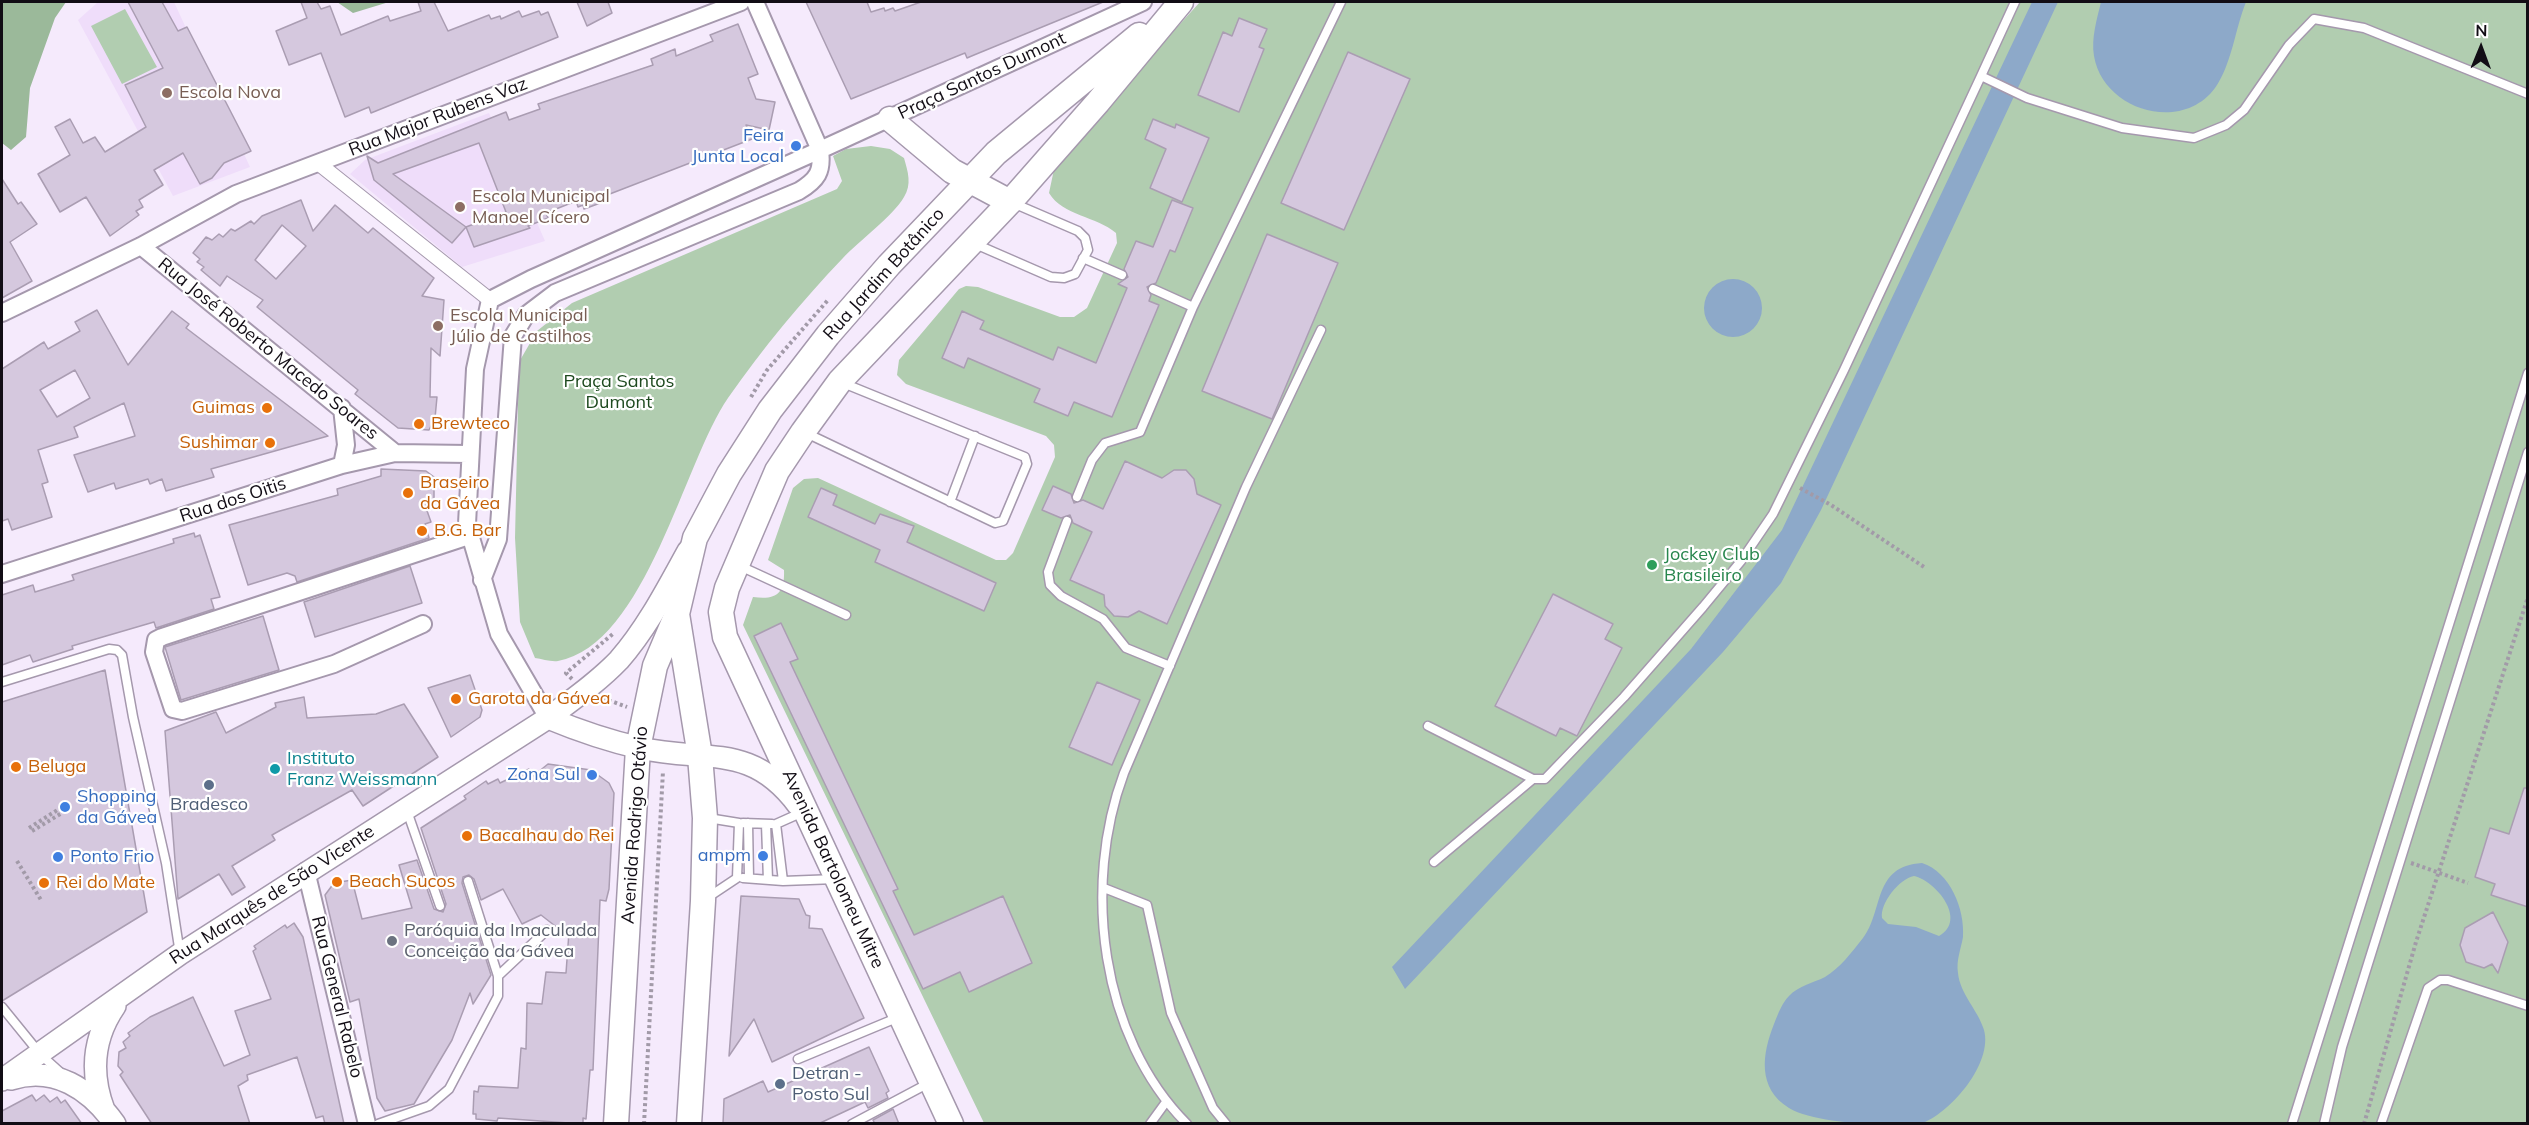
<!DOCTYPE html>
<meta charset="utf-8">
<style>
body{margin:0}
#map{position:relative;width:2529px;height:1125px;overflow:hidden;background:#f5eafc;font-family:Mulish,sans-serif}
canvas{display:block}
.frame{position:absolute;inset:0;border:3px solid #120d15;pointer-events:none}
.north{position:absolute;left:2451px;top:18px;width:60px;height:60px;-webkit-text-stroke:4px #fff;paint-order:stroke;rotate:1deg;font-size:16px;font-weight:700;line-height:24px;text-align:center;color:#120d15}
.north::after{content:'';display:block;margin:auto;width:21px;height:27px;background:#120d15;clip-path:polygon(50% 0,100% 100%,50% 72%,0 100%)}
</style>
<div id="map">
<canvas width="2529" height="1125"></canvas>
<div class="frame"></div>
<div class="north">N</div>
</div>
<script>
const c = document.querySelector('canvas').getContext('2d');
c.lineJoin = 'round';
function paint(path, color) {
  c.fillStyle = color;
  c.fill(path, 'evenodd');
}
function trace(path, color, width, dash) {
  c.strokeStyle = color;
  c.lineWidth = width;
  c.lineCap = dash ? 'butt' : 'round';
  c.setLineDash(dash || []);
  c.stroke(path);
}
function label(font, color, halo, rows, align = 'center') {
  c.font = font + ' Mulish,sans-serif';
  c.lineWidth = 4.5;
  c.setLineDash([]);
  c.textBaseline = 'middle';
  c.strokeStyle = halo;
  c.fillStyle = color;
  for (const [text, x, y, turn = 0] of rows) {
    c.save();
    c.translate(x, y);
    c.rotate((+turn || 0) * Math.PI / 180);
    c.textAlign = isNaN(turn) ? turn : align;
    if (halo) c.strokeText(text, 0, 0);
    c.fillText(text, 0, 0);
    c.restore();
  }
}
const built = new Path2D(`
 M98 2H174L250 167 173 196 78 20Z
 M489 113 545 241 462 267 350 174 365 160Z`);
const green = new Path2D(`
 M1200 2H2527V1123H984L743 625 753 597C775 600 785 595 784 570L768 560 793 488 804 479 818 478 996 560H1006L1013 553 1055 457 1054 445 1046 436 906 384 897 375 899 360 959 289 966 286 978 287 1060 317H1074L1087 308 1117 243 1116 233C1096 216 1063 216 1049 193L1056 160Z
 M125 9 157 67 122 84 91 26Z
 M871 146 890 149 904 158C908 172 912 184 904 197 893 216 859 241 843 258 801 302 763 348 728 398 684 461 646 645 558 661 551 662 542 659 535 658L520 622 515 538 519 362 537 331 572 303 837 189 842 181 833 156 846 149Z`);
const forest = new Path2D(`
 M2 2H66L55 18 30 88 26 137 11 150 2 143Z
 M337 2H389L353 13Z`);
const water = new Path2D(`
 M2032 2H2058L1821 510 1781 583 1723 652 1405 989 1392 967 1691 649 1782 530Z
 M2101 2H2246C2235 29 2232 64 2215 88 2181 134 2103 110 2094 56 2091 38 2097 19 2101 2Z
 M1704 308a29 29 0 1 1 58 0a29 29 0 1 1-58 0Z
 M1922 863C1950 872 1965 909 1963 937 1961 949 1956 960 1958 973 1960 994 1978 1010 1984 1030 1993 1063 1952 1111 1923 1123 1911 1125 1891 1124 1878 1124 1854 1124 1809 1120 1789 1108 1757 1088 1762 1054 1774 1024 1778 1014 1782 1003 1789 996 1798 986 1813 983 1825 977 1840 968 1852 952 1863 938 1884 911 1872 866 1922 863ZM1914 876C1936 881 1968 920 1939 936L1916 927 1888 924 1882 918C1880 903 1899 879 1914 876Z`);
const building = new Path2D(`
 M128 2H162L178 31 187 27 251 151 224 163 212 178 200 184 183 153 154 170 163 185 139 200 143 207 136 211 139 215 110 236 86 197 60 212 38 174 70 155 55 127 70 119 83 143 95 137 105 152 146 127 125 85 163 68Z
 M301 2H317L321 9 330 6 341 35 388 16 390 21 421 11 418 2H434L448 31 489 15 491 19 500 16 501 19 519 11 522 17 539 11 541 15 548 12 558 37 371 113 369 107 345 117 321 53 289 65 276 31 307 18Z
 M577 2H608L612 13 587 26Z
 M806 2H867L871 12 884 8 885 11 893 8 895 11 921 2H1103L974 55 967 58 965 53 851 99Z
 M1239 18 1267 29 1259 47 1264 49 1239 112 1198 95 1223 32 1232 36Z
 M738 24 758 74 748 78 756 99 775 102 769 130 746 125 752 139 602 197 603 202 584 209 583 205 578 207 576 201 546 213 548 218 528 226 530 228 474 247 466 227 506 212 479 143 393 174 466 227 452 243 374 180 367 156 378 163 506 112 509 120 540 109 538 104 653 65 651 59 675 49 676 56 713 41 710 35Z
 M1348 52 1410 79 1344 230 1281 203Z
 M1153 119 1175 128 1176 124 1209 138 1182 202 1150 188 1166 149 1145 139Z
 M2 179 18 204 21 202 37 224 10 242 32 281 2 298Z
 M301 200 313 231 335 205 368 233 373 228 434 278 422 296 444 300 440 356 431 348 430 397H437L435 418 429 430 398 428 355 394 358 390 257 307 263 300 227 276 220 286 201 270 204 267 197 262 200 259 193 253 206 237 212 240 219 234 223 237 231 229 235 231 251 221 254 224 262 216ZM282 225 306 246 276 279 255 260Z
 M1172 200 1193 208 1175 252 1170 250 1156 283 1147 287 1151 295 1149 301 1159 305 1112 417 1074 402 1068 416 1034 402 1040 389 968 358 964 368 942 358 962 311 984 321 980 329 1053 360 1058 347 1096 363 1127 288 1118 284 1128 277 1124 269 1136 241 1153 247Z
 M1267 234 1338 263 1272 419 1202 391Z
 M97 310 128 365 172 311 189 324 186 328 328 436 211 469 214 477 166 491 162 479 150 484 148 479 116 489 114 483 88 492 74 455 135 436 124 403 74 427 78 437 38 450 48 482 42 484 52 517 12 530 8 519 2 521V369L44 342 48 349 80 331 75 322ZM75 370 90 398 57 417 40 390Z
 M1125 461 1162 478 1174 470H1186L1194 479 1197 494 1221 505 1167 624 1139 611 1128 617 1114 616 1105 606 1104 595 1070 580 1092 532 1073 523 1070 515 1061 518 1042 510 1053 486 1071 494 1074 503 1083 500 1103 509Z
 M381 469 426 471 434 477V505H425L431 522 425 524 429 538 297 582 295 576 287 573 248 585 229 525 338 495 337 489 381 476Z
 M821 488 837 495 833 505 875 524 880 514 914 526 907 542 996 583 984 611 875 562 880 550 808 517Z
 M194 533 195 537 200 535 220 597 211 599 214 609 156 628 154 622 72 646 73 649 33 662 30 655 2 665V595L33 585 35 592 74 580 72 575 174 543 173 539Z
 M410 566 422 603 315 637 304 602Z
 M1553 594 1613 624 1605 639 1622 648 1577 736 1560 728 1556 736 1495 706Z
 M263 616 279 670 181 700 165 647Z
 M781 623 798 659 790 662 898 889 893 891 914 935 1003 896 1032 963 969 992 960 972 923 989 754 636Z
 M105 670 147 912 2 1001V702Z
 M470 675 482 710 480 717 451 737 428 688Z
 M1097 682 1140 700 1112 765 1069 747Z
 M304 697 307 718 376 714 404 704 438 757 363 806 352 790 272 835 275 840 232 866 245 887 232 895 219 874 178 899 165 731 216 712 226 733 276 707 275 703Z
 M548 764 591 770 609 783 614 793 609 889 606 901 600 900 593 1070H590L586 1119 583 1118V1124L498 1118 497 1121 476 1119V1114H473L474 1091 478 1092 479 1086 518 1088 521 1048 526 1049 527 1003 542 1004 546 972 566 973 569 932 559 929 541 915 522 924 503 889 481 900 474 879 469 875 463 877 462 883 491 975 473 1004 470 993 452 1040 414 1104 385 1111 377 1098 359 999 350 1002 325 895 334 883 352 880 362 919 412 908 399 865 417 860 434 909 443 912 446 904 421 828 466 799 464 796 486 781 488 784 498 779 500 783 529 769 532 777Z
 M2524 788H2528V907L2491 895 2495 884 2475 877 2490 828 2509 834Z
 M741 896 799 899 806 915 810 916 809 928 822 929 864 1018 772 1062 754 1019 729 1056Z
 M2493 912 2508 942 2498 973 2492 964 2484 968 2466 962 2460 945 2465 928Z
 M294 923 303 937 344 1124H325L323 1116 316 1118 297 1057 247 1075 248 1080 238 1086 250 1124H152L120 1075 123 1072 118 1066 119 1052 126 1048 123 1042 130 1036 128 1033 150 1017 193 997 224 1066 250 1055 235 1011 271 999 253 951 256 949 254 946 285 925 287 928Z
 M869 1047 889 1091 886 1093 888 1098 868 1108 865 1102 818 1124H723L724 1099 763 1081 768 1092Z
 M32 1095 36 1101 44 1095 50 1102 57 1097 61 1103 65 1100 82 1124H2V1111Z
 M893 1109 899 1124H875L873 1120Z`);
const path = new Path2D(`
 M751 397 767 370 828 300
 M1800 488 1831 505 1924 567
 M572 679 566 673 614 633
 M603 698 627 707
 M29 828 59 809
 M32 831 62 813
 M17 861 41 900
 M2411 863 2468 883
 M644 1124 663 771
 M2364 1124 2416 942 2528 597`);
const service = new Path2D(`
 M1981 76 2015 2
 M973 243 1051 277 1064 278 1075 274 1088 250 1085 238 1078 231 1013 203
 M1083 258 1122 275
 M1153 289 1193 307
 M804 432 995 523 1003 521 1027 464 1025 457 843 383
 M1077 497 1092 460 1105 443 1140 432 1193 307 1341 2
 M950 502 975 436
 M1067 521 1048 572 1050 585 1061 596 1103 619 1126 648 1170 666
 M740 566 846 615
 M2 682 109 649 117 650 122 655 133 717 166 863 180 954
 M1428 726 1533 779H1545L1624 697 1703 607 1741 561 1773 514 1844 370 1981 76 2027 98 2122 128 2194 138 2226 125 2244 110 2289 45 2314 19 2364 28 2528 94
 M406 808 440 906
 M805 811 776 824 783 881 836 879
 M743 823 772 824
 M748 823 749 878
 M766 824 768 880
 M1434 862 1533 779
 M743 878 783 881
 M1104 888 1147 905 1171 1013 1213 1108 1226 1124
 M707 898 737 878 739 823 708 818
 M498 976 547 930
 M2 1007 41 1055 61 1073
 M798 1059 899 1017
 M378 1124 429 1106 449 1089 498 996V976L468 881
 M852 1124 929 1083
 M1150 1124 1166 1102
 M1187 1124C1100 1037 1082 885 1124 773L1246 487 1321 330
 M2292 1124 2528 373
 M2324 1124 2342 1047 2528 452
 M2381 1124 2428 988 2440 980H2448L2528 1006`);
const pedestrian = new Path2D(`
 M318 163 490 300`);
const minor = new Path2D(`
 M141 246 395 453
 M2 313 141 246 236 194 741 2
 M342 408 346 445 342 465
 M2 574 342 465 395 453 469 454
 M482 580 498 539 513 336 526 315 555 293 799 191C817 180 823 172 820 150L755 2
 M423 624 334 664 182 711 173 709 154 652 156 640 162 637 469 536
 M548 718 499 634 467 524 475 369 490 300 531 279 820 150 1143 2
 M306 871 367 1124`);
const tertiary = new Path2D(`
 M548 718C577 730 609 741 640 748 707 763 751 742 798 805
 M11 1079C54 1065 90 1089 115 1124
 M2 1080 180 954 548 718C572 700 598 682 619 660 647 628 667 589 688 551
 M104 1110C90 1073 93 1038 115 1006`);
const secondary = new Path2D(`
 M890 119 952 171 1010 202
 M677 614 700 756 705 818 703 901 689 1124
 M616 1124 638 748 655 666 677 614 695 538 729 474 770 410 828 335 889 265 996 153 1139 35
 M951 1124 725 637 721 612 727 588 777 471 803 432 840 381 1010 202 1098 102 1181 2`);
const markers = [
 [167,93,6,"#8d6e63"],
 [796,146,6,"#3f7fe0"],
 [460,207,6,"#8d6e63"],
 [438,326,6,"#8d6e63"],
 [267,408,6,"#e8710a"],
 [419,424,6,"#e8710a"],
 [270,443,6,"#e8710a"],
 [408,493,6,"#e8710a"],
 [422,531,6,"#e8710a"],
 [1652,565,6,"#2e9e5b"],
 [456,699,6,"#e8710a"],
 [16,767,6,"#e8710a"],
 [275,769,6,"#0f9aa8"],
 [592,775,6,"#3f7fe0"],
 [209,785,6,"#5c6f8a"],
 [65,807,6,"#3f7fe0"],
 [467,836,6,"#e8710a"],
 [763,856,6,"#3f7fe0"],
 [58,857,6,"#3f7fe0"],
 [337,882,6,"#e8710a"],
 [44,883,6,"#e8710a"],
 [392,941,6,"#6b7280"],
 [780,1084,6,"#5c6f8a"]
];
const streetNames = [
 ["Praça Santos Dumont",982,76,-25],
 ["Rua Major Rubens Vaz",438,117,-21],
 ["Rua Jardim Botânico",884,274,-48],
 ["Rua José Roberto Macedo Soares",268,349,39],
 ["Rua dos Oitis",233,500,-18],
 ["Avenida Rodrigo Otávio",635,825,-86],
 ["Avenida Bartolomeu Mitre",833,869,65],
 ["Rua Marquês de São Vicente",272,895,-33],
 ["Rua General Rabelo",337,997,76]
];
const educationNames = [
 ["Escola Nova",179,93],
 ["Escola Municipal",472,197],
 ["Manoel Cícero",472,218],
 ["Escola Municipal",450,316],
 ["Júlio de Castilhos",450,337]
];
const shopNames = [
 ["Feira",784,136],
 ["Junta Local",784,157],
 ["Zona Sul",580,775],
 ["Shopping",77,797,"left"],
 ["da Gávea",77,818,"left"],
 ["ampm",751,856],
 ["Ponto Frio",70,857,"left"]
];
const parkNames = [
 ["Praça Santos",619,382],
 ["Dumont",619,403]
];
const foodNames = [
 ["Guimas",255,408,"right"],
 ["Brewteco",431,424],
 ["Sushimar",258,443,"right"],
 ["Braseiro",420,483],
 ["da Gávea",420,504],
 ["B.G. Bar",434,531],
 ["Garota da Gávea",468,699],
 ["Beluga",28,767],
 ["Bacalhau do Rei",479,836],
 ["Beach Sucos",349,882],
 ["Rei do Mate",56,883]
];
const leisureNames = [
 ["Jockey Club",1664,555],
 ["Brasileiro",1664,576]
];
const cultureNames = [
 ["Instituto",287,759],
 ["Franz Weissmann",287,780]
];
const serviceNames = [
 ["Bradesco",209,805],
 ["Detran -",792,1074,"left"],
 ["Posto Sul",792,1095,"left"]
];
const worshipNames = [
 ["Paróquia da Imaculada",404,931],
 ["Conceição da Gávea",404,952]
];
paint(built, '#efddfa');
paint(green, '#b1cdb0');
paint(forest, '#9bb99a');
paint(water, '#8da9c9');
paint(building, '#d5c8de');
trace(building, '#aa9db2', 1.5);
trace(service, '#a598ad', 11);
trace(pedestrian, '#a598ad', 16);
trace(minor, '#a598ad', 20);
trace(tertiary, '#a598ad', 24);
trace(secondary, '#a598ad', 27);
trace(path, '#a29aa8', 4, [3, 3]);
trace(service, '#fff', 8);
trace(pedestrian, '#fff', 14);
trace(minor, '#fff', 16);
trace(tertiary, '#fff', 21);
trace(secondary, '#fff', 24);
for (const [x, y, r, color] of markers) {
  const dot = new Path2D();
  dot.arc(x, y, r, 0, 2 * Math.PI);
  c.fillStyle = color;
  c.fill(dot);
  trace(dot, '#fff', 2);
}
label('18px', '#120d15', '#fff', streetNames);
label('18px', '#785e54', '#fff', educationNames, 'left');
label('18px', '#366cbe', '#fff', shopNames, 'right');
label('18px', '#1d491e', '#fff', parkNames);
label('18px', '#c56008', '#fff', foodNames, 'left');
label('18px', '#27864d', '#fff', leisureNames, 'left');
label('18px', '#0d838f', '#fff', cultureNames, 'left');
label('18px', '#4e5e75', '#fff', serviceNames);
label('18px', '#5b616d', '#fff', worshipNames, 'left');
</script>
